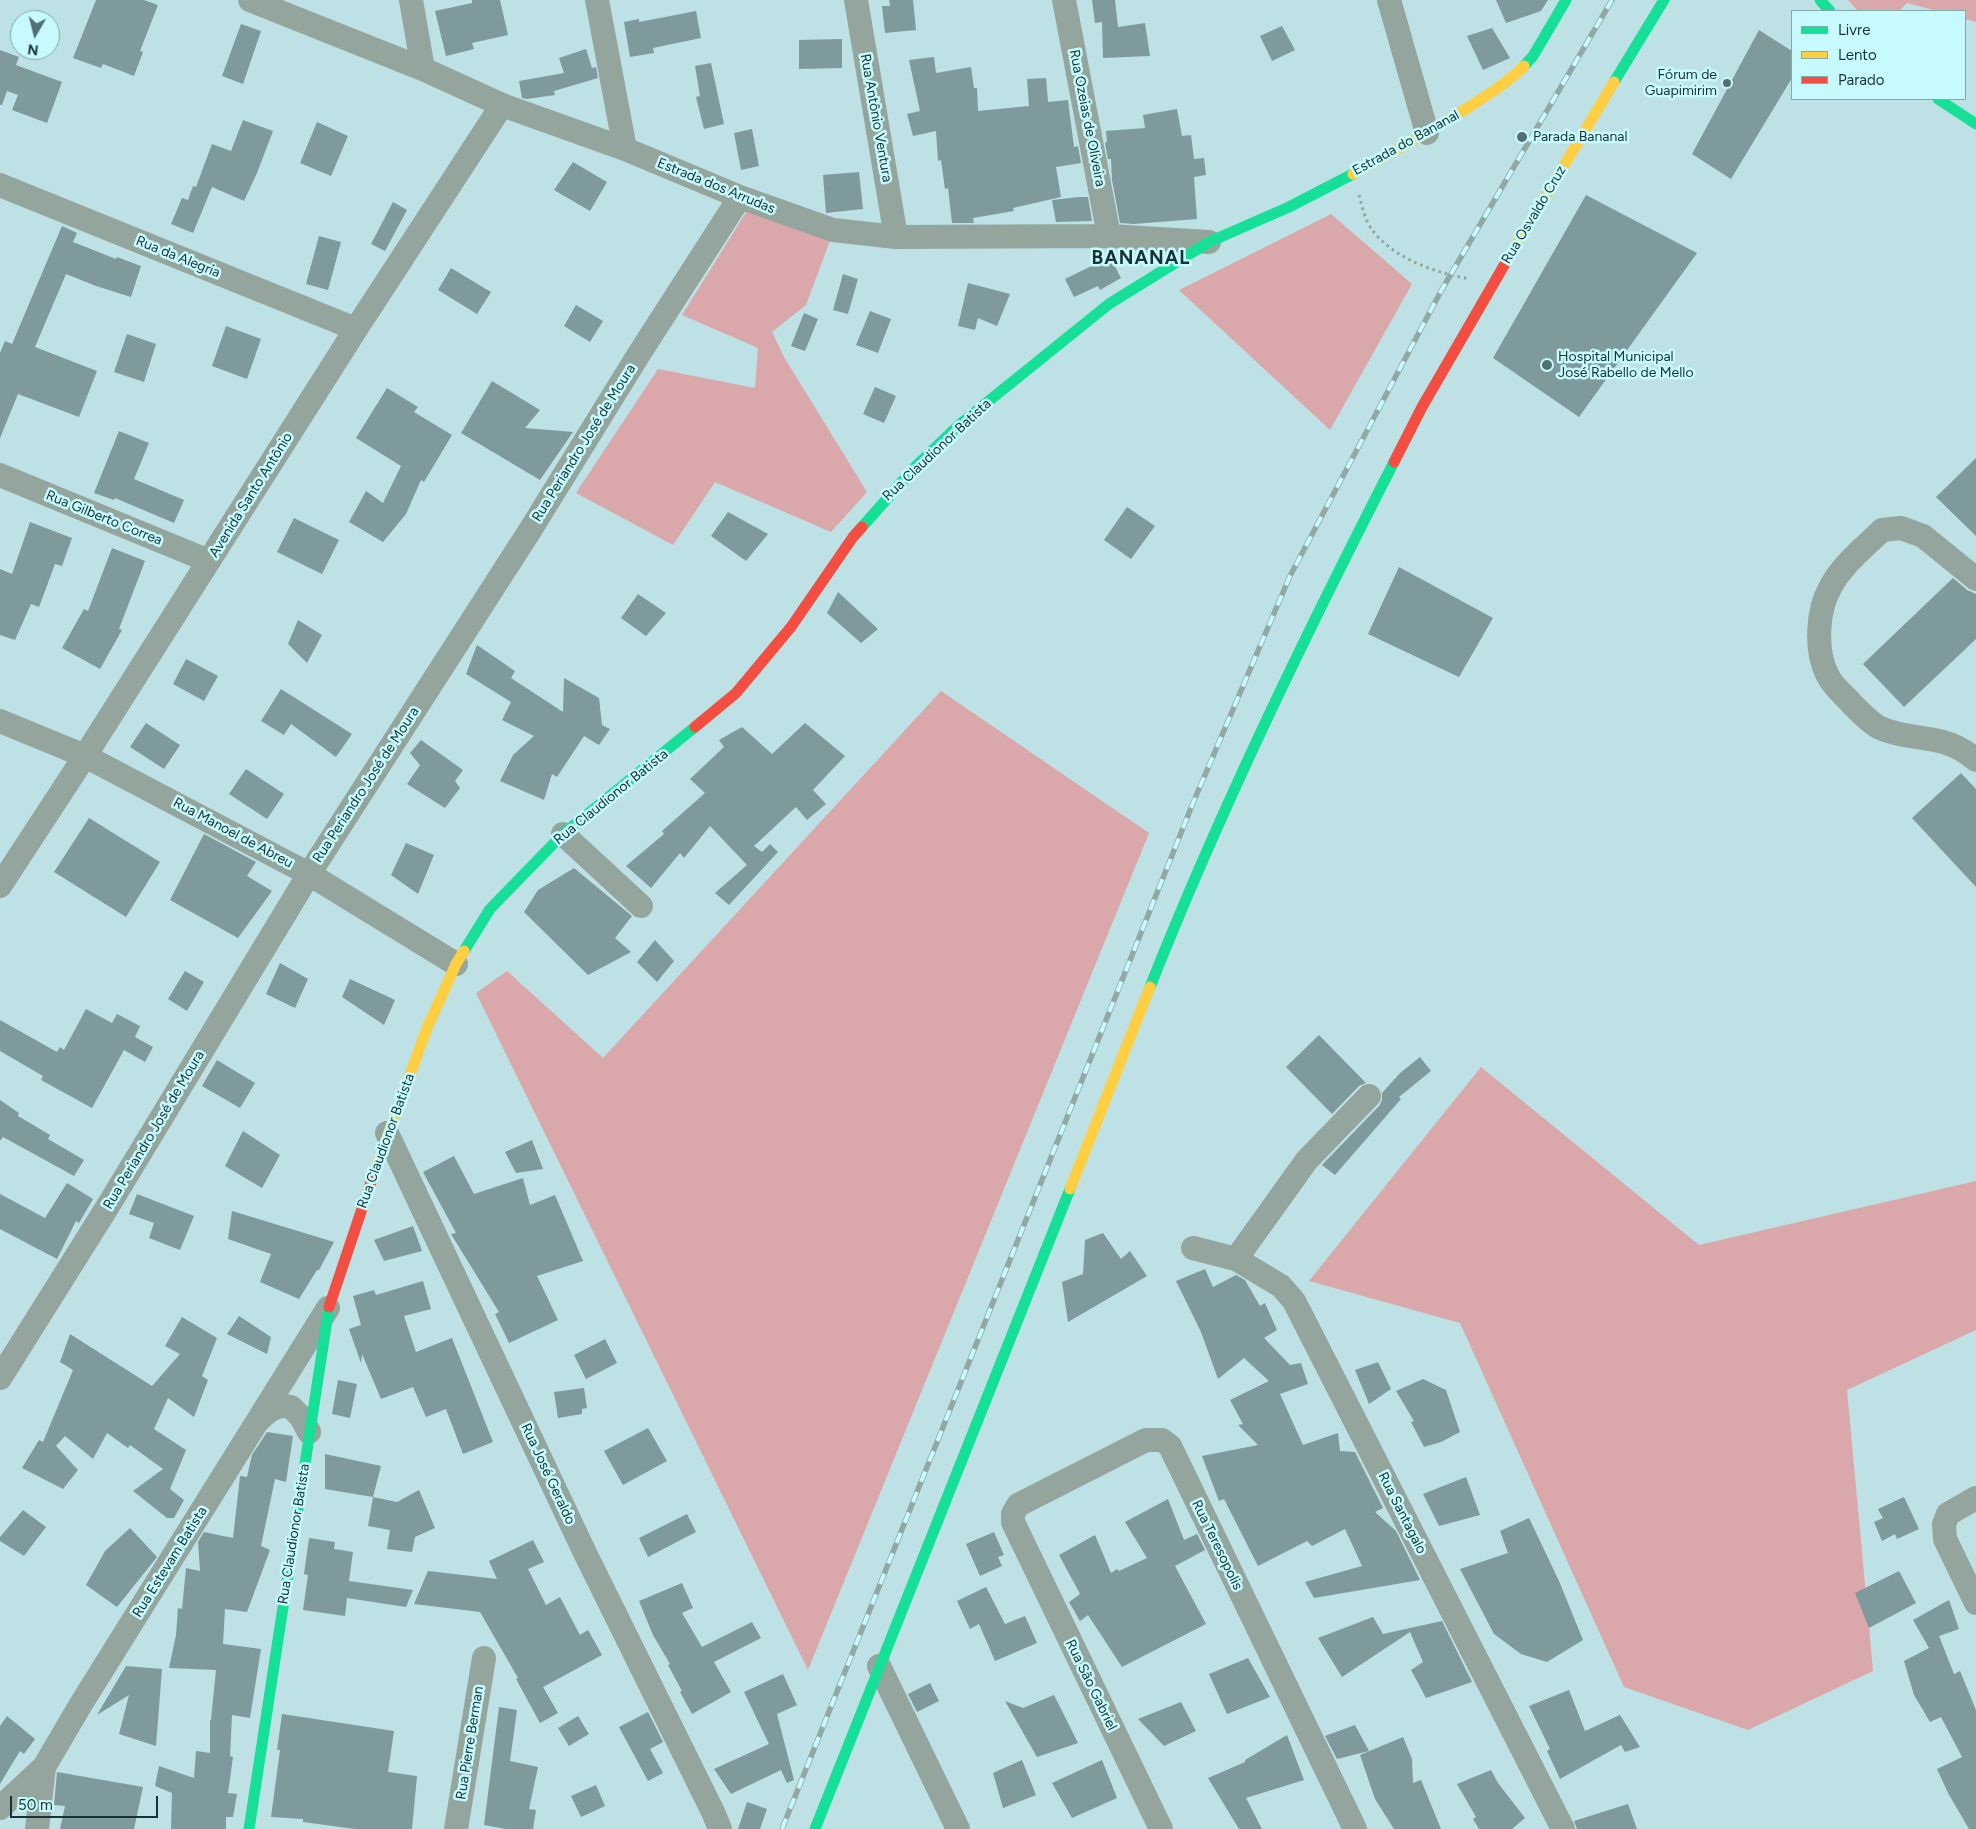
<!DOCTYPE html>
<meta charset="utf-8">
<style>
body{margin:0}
#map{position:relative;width:1976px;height:1829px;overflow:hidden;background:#bde1e4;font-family:Figtree,sans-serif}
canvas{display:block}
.legend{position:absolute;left:1791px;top:10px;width:175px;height:90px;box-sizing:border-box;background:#c6fafd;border:1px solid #80aaad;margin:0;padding:6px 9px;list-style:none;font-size:15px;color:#183335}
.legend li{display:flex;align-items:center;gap:10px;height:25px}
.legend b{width:25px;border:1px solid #80aaad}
.north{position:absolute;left:10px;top:10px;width:50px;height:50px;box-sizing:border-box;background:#c6fafd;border:1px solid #80aaad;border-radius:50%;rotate:188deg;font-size:14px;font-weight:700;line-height:20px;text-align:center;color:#183335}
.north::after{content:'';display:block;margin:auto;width:18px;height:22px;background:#527072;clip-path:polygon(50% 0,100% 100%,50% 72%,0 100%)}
.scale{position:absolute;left:10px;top:1796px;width:148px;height:22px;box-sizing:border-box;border:2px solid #183335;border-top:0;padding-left:6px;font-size:15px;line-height:18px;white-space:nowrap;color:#183335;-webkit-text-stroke:4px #c6fafd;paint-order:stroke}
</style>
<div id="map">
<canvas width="1976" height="1829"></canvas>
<ul class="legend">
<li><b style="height:6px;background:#16e098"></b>Livre</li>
<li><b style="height:6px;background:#ffcf43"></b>Lento</li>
<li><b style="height:6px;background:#f24e42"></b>Parado</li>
</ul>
<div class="north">N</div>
<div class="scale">50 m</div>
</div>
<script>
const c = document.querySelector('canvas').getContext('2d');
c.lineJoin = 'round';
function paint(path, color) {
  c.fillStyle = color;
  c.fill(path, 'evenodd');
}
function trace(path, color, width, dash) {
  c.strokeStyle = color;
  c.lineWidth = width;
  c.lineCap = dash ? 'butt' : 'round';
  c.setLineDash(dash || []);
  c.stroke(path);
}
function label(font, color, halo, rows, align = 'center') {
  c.font = font + ' Figtree,sans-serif';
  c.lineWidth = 5;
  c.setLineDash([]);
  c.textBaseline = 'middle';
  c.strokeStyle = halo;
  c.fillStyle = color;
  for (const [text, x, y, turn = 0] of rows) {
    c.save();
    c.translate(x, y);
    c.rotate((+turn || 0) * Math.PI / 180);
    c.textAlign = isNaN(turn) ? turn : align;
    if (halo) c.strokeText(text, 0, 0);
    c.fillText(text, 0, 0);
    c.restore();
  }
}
const forest = new Path2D(`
 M1848 0H1976V22L1965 19V11H1937L1907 3 1899 11H1858Z
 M750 206 831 238 806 305 772 332 784 357 867 492 831 532 715 482 673 545 576 493 658 369 755 388 758 348 682 315Z
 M1331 214 1412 284 1330 430 1179 290Z
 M941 691 1149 833 808 1670 476 993 507 971 603 1058Z
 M1481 1067 1699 1245 1976 1181V1330L1847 1390 1873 1671 1748 1730 1624 1687 1460 1323 1309 1281Z`);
const building = new Path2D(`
 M96 0H144L158 5 140 51 143 52 134 76 103 64 101 68 73 58Z
 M472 0H500L508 35 472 43 474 49 446 56 435 11 472 3Z
 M889 0H913L916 30 885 33 882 6H890Z
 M1092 0H1115L1118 27 1145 23 1150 56 1103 58 1102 22 1095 23Z
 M1496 0H1548L1541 11 1506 23Z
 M696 11 701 38 653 48 654 53 630 57 624 22 639 19V22Z
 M241 24 261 31 243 84 222 76Z
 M1282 26 1295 50 1272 61 1260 36Z
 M1492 28 1510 58 1483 70 1467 36Z
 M1759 30 1792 51V78L1731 179 1692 154Z
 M842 39V68L799 69V40Z
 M586 49 592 68 596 67 598 78 554 91 555 95 527 99 522 98 519 81 564 73 559 58Z
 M0 50 19 57 16 65 62 82 47 123 12 110 18 95 7 91 2 105H0Z
 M934 57 936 73 971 67 974 88H977L978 111 1029 106 1027 79 1046 78 1048 102 1068 100 1074 147 1078 146 1081 163 1056 167 1061 197 1013 208 1014 211 973 218 974 223H952L948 188 945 189 941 160 938 161 936 131 913 136 907 114 920 111 909 60Z
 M711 63 724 124 704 129 696 97 700 96 695 66Z
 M1177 109 1182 136 1191 135 1194 159 1204 158 1206 175 1194 177 1197 219 1134 224 1120 223 1112 180 1111 159H1108L1105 143 1107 142 1106 131 1145 128 1143 115Z
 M243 120 273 131 257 173 244 201 212 187 193 233 171 224 182 198 188 200 193 186 196 187 212 144 231 151Z
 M317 122 348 136 331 176 300 163Z
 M752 129 759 166 741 170 734 133Z
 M573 162 607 182 590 211 554 190Z
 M859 172 863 209 826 213 823 175Z
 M1586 195 1697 253 1579 417 1493 358Z
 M1079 197H1088L1092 221 1056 222 1052 200Z
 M393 202 407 210 385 251 371 244Z
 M62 226 77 233 73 242 116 259 117 257 141 266 131 297 96 286 66 274 35 347 97 371 79 417 18 394 0 438V353L5 341 12 344Z
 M319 236 341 242 328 290 306 284Z
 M1110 257 1121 278 1100 290 1098 286 1074 297 1065 279Z
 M451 268 491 292 477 314 438 290Z
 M843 274 858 279 848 314 833 310Z
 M968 283 1010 294 997 326 978 318 975 330 958 326Z
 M576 305 603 321 590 342 564 326Z
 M870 311 891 319 878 353 856 345Z
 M804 313 818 319 805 351 791 346Z
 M226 326 261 339 247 379 212 366Z
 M127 334 156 344 144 382 114 372Z
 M492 381 540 410 525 428 573 432 540 480 461 433Z
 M875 387 896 396 884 423 863 414Z
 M387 388 418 407 414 412 452 435 424 482 421 480 406 514 383 542 349 522 366 491 383 503 401 466 356 438Z
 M119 431 149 443 134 479 184 500 174 523 115 498 114 500 94 493Z
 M1976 458V536L1936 497Z
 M1127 507 1155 526 1131 559 1104 540Z
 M728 512 768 534 746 561 711 536Z
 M294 518 339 540 322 574 277 552Z
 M30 522 72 538 62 566 55 564 39 607 31 604 15 640 0 635V569L12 574Z
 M112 548 145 561 119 629 122 630 100 669 62 648 84 609 88 611Z
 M1399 567 1493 618 1459 677 1368 634Z
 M1953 578 1967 590 1976 594V639L1904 707 1863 664Z
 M838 592 878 629 861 643 827 613Z
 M638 594 666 613 646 636 621 618Z
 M298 620 322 635 307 663 288 644Z
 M477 645 515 671 511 678 563 712 564 678 599 698 602 725 610 729 599 745 584 736 557 777 552 774 544 800 500 781 513 755 534 736 502 720 511 702 466 674Z
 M186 659 218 676 204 701 173 684Z
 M281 689 352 734 336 757 291 724 284 735 261 721Z
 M146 723 180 745 164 769 130 747Z
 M805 723 845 756 813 790 826 804 807 820 796 807 754 846 762 852 770 844 778 852 729 905 715 893 747 865 710 826 684 858 680 853 651 888 626 866 664 834 662 831 705 793 690 779 724 747 719 740 742 727 772 754Z
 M421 740 463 770 455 781 460 788 445 808 407 784 420 765 410 753Z
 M246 769 284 794 267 819 229 794Z
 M1961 773 1976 789V887L1912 818Z
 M89 818 160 862 126 917 54 872Z
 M204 834 256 862 247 876 272 891 238 938 170 900Z
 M406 843 434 855 418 894 391 875Z
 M574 868 632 916 615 938 631 952 588 975 524 912 538 890Z
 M655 940 674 961 657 982 637 962Z
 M280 963 308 979 295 1008 266 994Z
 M185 971 204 982 187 1011 168 999Z
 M350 979 395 1000 384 1025 342 997Z
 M86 1009 112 1023 117 1014 140 1026 135 1037 153 1047 145 1062 124 1050 92 1108 41 1080 43 1076 0 1051V1020L57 1052 60 1047 64 1050Z
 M1319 1035 1366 1083 1359 1086 1332 1114 1286 1067Z
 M1420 1057 1431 1071 1399 1097 1401 1099 1335 1175 1322 1165 1379 1106 1382 1100V1093L1400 1073Z
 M217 1060 255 1083 240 1108 202 1086Z
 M0 1100 19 1113 18 1116 50 1135 48 1139 84 1160 74 1176 3 1137 0 1141Z
 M243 1131 280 1155 262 1188 225 1166Z
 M532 1140 543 1169 516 1173 505 1152Z
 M454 1156 474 1194 523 1178 530 1205 555 1195 583 1261 537 1276 558 1320 509 1343 495 1314 499 1312 451 1234 456 1233 423 1172Z
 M67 1183 93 1199 79 1223 76 1221 57 1259 0 1229V1194L45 1218Z
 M137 1194 194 1216 180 1250 149 1238 154 1223 129 1214Z
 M232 1211 334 1242 319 1270H317L299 1299 260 1282 271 1254 228 1239Z
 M413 1226 422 1251 384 1261 374 1240Z
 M1103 1233 1121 1259 1130 1251 1147 1276 1068 1322 1062 1282 1083 1274 1085 1240Z
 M1205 1269 1213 1287 1236 1275 1245 1280 1260 1306 1265 1303 1277 1330 1264 1338 1290 1365 1301 1363 1308 1384 1280 1394 1303 1445 1338 1433 1340 1451 1355 1452 1383 1508 1375 1512 1396 1531 1420 1580 1314 1598 1305 1582 1362 1566 1345 1529 1312 1546 1307 1541 1258 1566 1224 1499 1219 1501 1202 1456 1258 1445 1238 1425 1243 1424 1230 1400 1269 1381 1244 1358 1218 1379 1201 1332 1176 1281Z
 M423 1281 431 1309 404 1316 416 1352 452 1338 493 1442 463 1454 446 1409 426 1417 413 1387 381 1399 362 1354 361 1363 349 1329 361 1325 353 1296 374 1290 376 1295Z
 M239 1316 271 1337 267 1354 227 1334Z
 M182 1317 217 1338 202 1376 208 1380 194 1417 168 1398 154 1429 186 1450 170 1489 184 1500 174 1518H167L133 1491 163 1469 130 1445 128 1448 107 1433 93 1459 65 1436 56 1446 78 1470 63 1489 22 1468 39 1440 43 1442 73 1370 60 1362 70 1334 152 1386 180 1354 165 1346Z
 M605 1339 617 1363 586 1379 574 1355Z
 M1378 1362 1391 1389 1369 1404 1355 1370Z
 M1423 1379 1446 1390 1460 1432 1441 1442 1424 1447 1411 1422 1414 1421 1396 1391Z
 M338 1380 357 1384 350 1418 332 1414Z
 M584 1388 587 1408 582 1409V1414L558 1418 554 1392Z
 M648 1428 667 1461 623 1485 604 1451Z
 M267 1432 293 1436 286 1482 275 1479 261 1546 270 1550 247 1612 225 1609 223 1644 261 1649 250 1718 232 1715 230 1756 233 1757 228 1793 237 1794 233 1817H226V1829H171L172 1793 155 1786 159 1766 194 1778 196 1751 210 1753V1720H211L216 1670 169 1668 176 1635 178 1608 182 1609 186 1568 200 1571 198 1542 204 1532 233 1538 240 1476 247 1477 252 1455Z
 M325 1454 381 1466 373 1497 325 1489Z
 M1466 1477 1480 1515 1439 1526 1423 1494Z
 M419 1490 435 1528 415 1537 412 1552 387 1549 390 1530 368 1526 373 1497 397 1502Z
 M1904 1497 1919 1529 1897 1539 1895 1534 1882 1541 1874 1522 1883 1518 1878 1509Z
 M1168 1499 1184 1540 1197 1534 1205 1550 1175 1566 1206 1624 1122 1667 1088 1615 1080 1621 1069 1602 1080 1594 1059 1555 1095 1535 1111 1573 1117 1569 1119 1571 1147 1558 1125 1522Z
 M23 1510 46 1527 24 1556 0 1541V1537Z
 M687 1514 696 1532 648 1557 639 1538Z
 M1529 1518 1559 1581 1583 1640 1547 1662 1521 1654 1494 1634 1460 1569 1508 1553 1500 1531Z
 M130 1528 157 1557 117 1607 86 1585 105 1551Z
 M994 1532 1004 1555 998 1557 1002 1566 980 1576 966 1544Z
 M309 1538 335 1542 334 1549 353 1552 349 1581 413 1590 406 1607 347 1598 345 1616 303 1610 308 1575 304 1574Z
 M533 1540 544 1562 528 1569 546 1605 560 1597 580 1635 588 1630 602 1655 543 1687 558 1713 540 1723 516 1679 518 1678 480 1612 414 1604 428 1571 497 1579 489 1561Z
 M1899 1571 1916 1603 1869 1628 1855 1593Z
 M682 1583 693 1608 682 1613 702 1647 752 1622 761 1638 714 1662 731 1692 692 1714 680 1692 682 1691 668 1665 670 1664 653 1635 639 1601Z
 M986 1587 1005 1624 1025 1616 1037 1643 995 1661 979 1624 970 1629 957 1601Z
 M1949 1600 1959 1629 1939 1636 1954 1674 1960 1671 1976 1710V1829H1969L1948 1793 1937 1769 1962 1757 1941 1717 1930 1722 1914 1695 1904 1661 1929 1648 1913 1620Z
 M1373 1617 1383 1634 1442 1621 1472 1682 1426 1698 1411 1670 1423 1662 1410 1632 1342 1677 1318 1638Z
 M1248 1658 1270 1697 1227 1714 1209 1674Z
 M126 1666 162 1669 156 1746 119 1734 129 1695 97 1715Z
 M783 1674 797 1705 777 1714 794 1780 787 1783 781 1770 731 1794 714 1769 769 1744 744 1692Z
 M930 1683 939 1701 917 1712 908 1694Z
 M1569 1690 1585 1731 1620 1715 1640 1747 1625 1752 1621 1745 1560 1779 1547 1751 1550 1749 1529 1706Z
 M1054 1695 1078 1743 1037 1757 1005 1701 1023 1708Z
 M1181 1702 1196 1731 1164 1746 1138 1719Z
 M499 1707 517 1710 510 1761 538 1767 529 1809 536 1810 533 1829H506L484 1825Z
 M648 1712 663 1742 650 1749 663 1773 648 1781 619 1727Z
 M282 1714 394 1731 388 1772 417 1776 412 1829H355L303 1822V1819L271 1817 280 1750H277Z
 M7 1716 35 1739 24 1754 20 1751 0 1784V1726Z
 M578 1716 589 1734 569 1746 558 1728Z
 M1355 1725 1369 1751 1337 1759 1325 1736Z
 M1287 1735 1304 1780 1246 1798 1262 1829H1239L1208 1778 1245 1762V1760Z
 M1403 1737 1412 1759 1413 1783 1421 1780 1441 1829H1394L1375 1799 1360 1755Z
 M1022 1760 1036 1795 1003 1808 993 1773Z
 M1102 1760 1117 1798 1072 1818 1052 1783Z
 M1491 1770 1498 1783 1525 1818 1512 1829H1479L1473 1819 1476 1817 1457 1784Z
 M57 1772 143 1787 134 1829H60L65 1806 54 1805Z
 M596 1785 605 1806 581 1817 571 1796Z
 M747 1802 767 1809 760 1829H738Z
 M1628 1804 1637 1829H1577L1574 1821Z`);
const path = new Path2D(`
 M1359 195C1362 206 1365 220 1371 228 1391 258 1436 273 1470 279`);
const street = new Path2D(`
 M250 0 423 69 502 105 625 149 740 197 833 230 896 237 1109 236 1209 242
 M411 0 423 69
 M597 0 625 149
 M856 0 896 237
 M1064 0 1109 236
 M1389 0 1427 133
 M0 185 356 329
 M0 475 209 561
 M1976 579 1923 536 1901 528 1882 530C1865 547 1843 564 1831 586 1817 610 1815 649 1827 674 1832 686 1843 694 1851 703 1859 711 1870 723 1880 728 1914 743 1943 731 1976 760
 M0 721 85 756 309 874 456 964
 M563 834 641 906
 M0 886 85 756 356 329 502 105
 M387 1133 585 1553 713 1812 720 1829
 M1193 1248 1236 1259 1281 1286 1294 1301 1563 1829
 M1236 1259 1307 1160 1369 1096
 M0 1378 108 1206 309 874 529 532 639 354 740 197
 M258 1421C268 1411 276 1404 291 1407L301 1417 309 1432
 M1976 1498 1948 1514 1944 1524 1945 1539 1976 1603
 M879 1666 958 1829
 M0 1808 44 1767 81 1704 328 1308
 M37 1829 44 1767
 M456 1829 484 1658
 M1161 1829 1013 1522V1514L1018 1505 1146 1440H1162L1170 1446 1355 1829`);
const fast = new Path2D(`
 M1820 0 1830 11
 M1524 66 1533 56 1566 0
 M1614 82 1664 0
 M1938 99 1976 124
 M862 527 916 466 959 425 1109 304 1209 242 1289 207 1353 174
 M464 951 490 909 563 834 695 727
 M1150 987C1221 808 1306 634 1394 462
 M249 1829 329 1307
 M815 1829 1070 1189`);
const slow = new Path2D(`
 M1353 174C1387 155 1422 136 1456 115 1480 100 1504 86 1524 66
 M1506 262 1614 82
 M373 1176 427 1028 456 964 464 951
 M1070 1189 1150 987`);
const jam = new Path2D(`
 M1394 462 1422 407 1506 262
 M695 727 736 693 791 627 853 537 862 527
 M329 1307 373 1176`);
const rail = new Path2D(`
 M782 1829 1193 803 1290 576 1441 291 1612 0`);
const markers = [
 [1727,83,5,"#527072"],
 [1522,137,6,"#527072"],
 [1547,365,6,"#527072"]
];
const poiNames = [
 ["Fórum de",1717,75,"right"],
 ["Guapimirim",1717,91,"right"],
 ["Parada Bananal",1533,137],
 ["Hospital Municipal",1558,357],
 ["José Rabello de Mello",1558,373]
];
const streetNames = [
 ["Rua Antônio Ventura",876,118,80],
 ["Rua Ozeias de Oliveira",1087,118,79],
 ["Estrada do Bananal",1406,143,-29],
 ["Estrada dos Arrudas",716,186,22],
 ["Rua Osvaldo Cruz",1534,215,-59],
 ["Rua da Alegria",178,257,22],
 ["Rua Periandro José de Moura",584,443,-58],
 ["Rua Claudionor Batista",937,450,-43],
 ["Avenida Santo Antônio",251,495,-58],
 ["Rua Gilberto Correa",104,518,22],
 ["Rua Periandro José de Moura",366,785,-57],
 ["Rua Claudionor Batista",611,797,-39],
 ["Rua Manoel de Abreu",233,833,28],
 ["Rua Periandro José de Moura",154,1130,-59],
 ["Rua Claudionor Batista",386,1141,-70],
 ["Rua José Geraldo",548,1474,65],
 ["Rua Santagalo",1402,1513,63],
 ["Rua Claudionor Batista",294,1534,-81],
 ["Rua Teresopolis",1217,1545,64],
 ["Rua Estevam Batista",170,1562,-58],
 ["Rua São Gabriel",1091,1685,64],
 ["Rua Pierre Berman",470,1743,-81]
];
const districtNames = [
 ["BANANAL",1141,258]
];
paint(forest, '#daa8aa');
paint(building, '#7f9a9c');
trace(path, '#92a39d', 3, [2.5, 4]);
trace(street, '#93a59d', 24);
trace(fast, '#16e098', 11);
trace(slow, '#ffcf43', 11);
trace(jam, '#f24e42', 11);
trace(rail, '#91a8a5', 5.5);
trace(rail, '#c6fafd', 4, [11]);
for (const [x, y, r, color] of markers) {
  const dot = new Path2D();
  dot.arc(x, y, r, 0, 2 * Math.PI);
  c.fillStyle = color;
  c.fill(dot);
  trace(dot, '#c6fafd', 2);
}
label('14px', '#183335', '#c6fafd', poiNames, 'left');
label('14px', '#183335', '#c6fafd', streetNames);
c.letterSpacing = '1px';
label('bold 19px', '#183335', '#c6fafd', districtNames);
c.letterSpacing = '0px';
</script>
